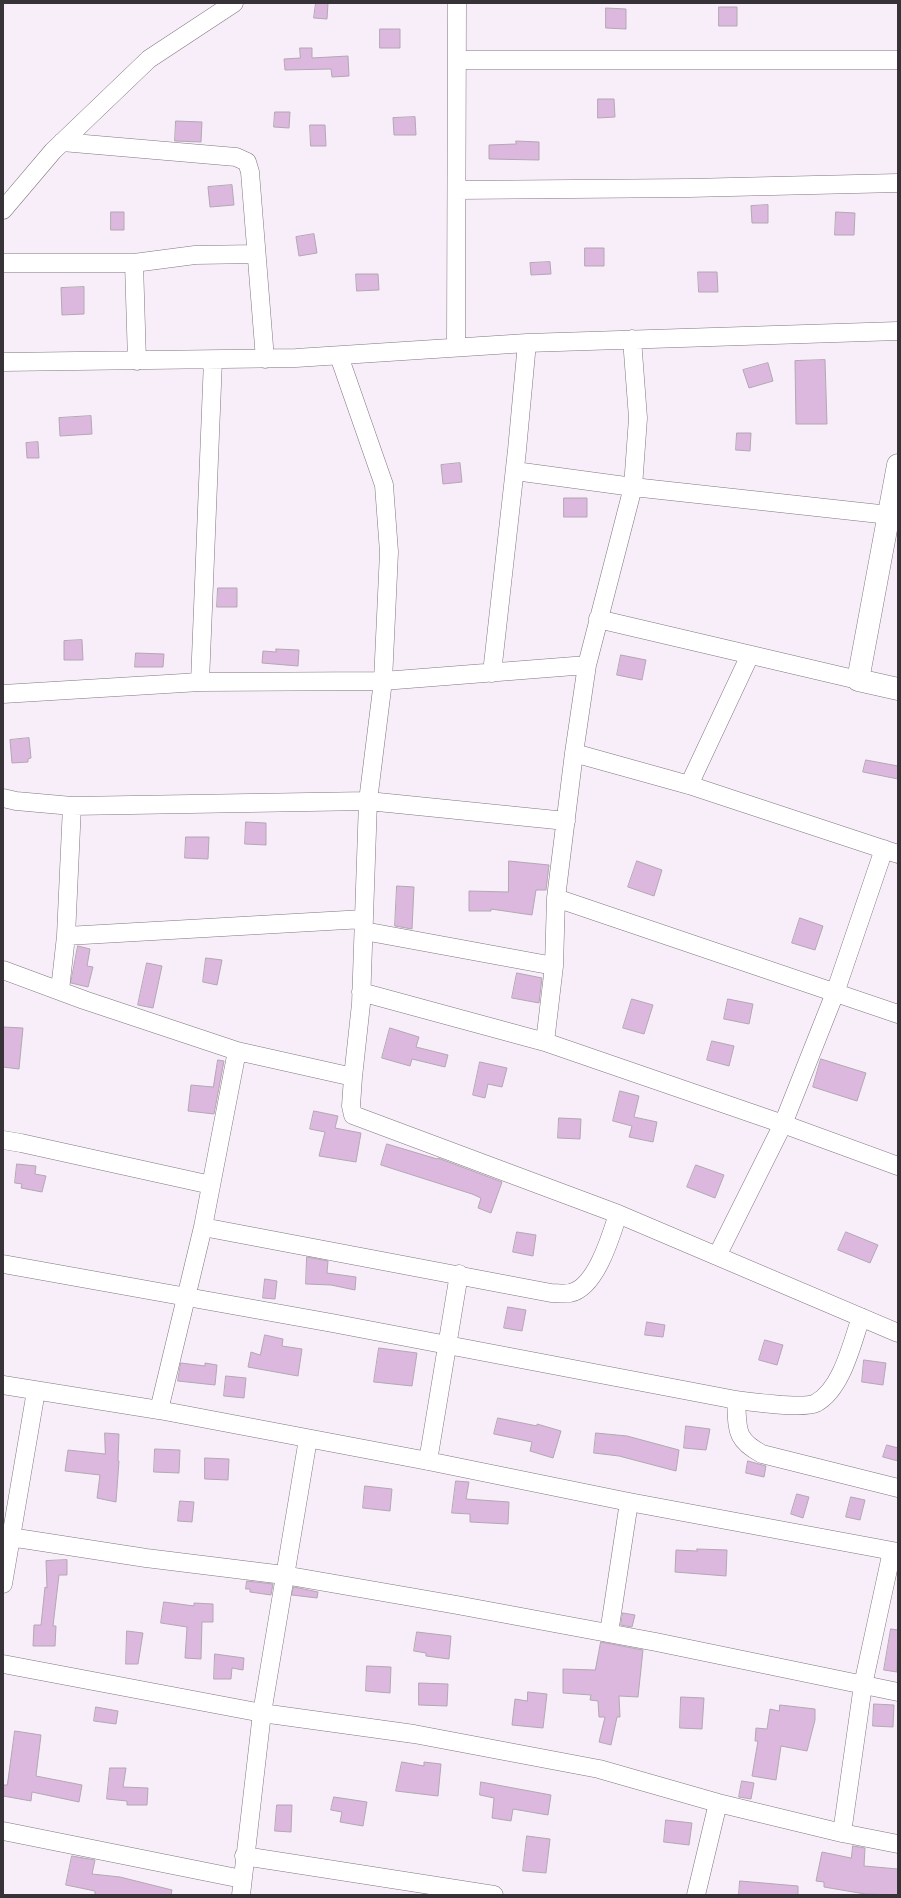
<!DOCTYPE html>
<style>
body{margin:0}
#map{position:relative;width:901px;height:1898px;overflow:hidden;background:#f8eef9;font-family:Georgia,serif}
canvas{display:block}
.frame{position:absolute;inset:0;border:4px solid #363237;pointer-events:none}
</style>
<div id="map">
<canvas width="901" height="1898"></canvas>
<div class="frame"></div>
</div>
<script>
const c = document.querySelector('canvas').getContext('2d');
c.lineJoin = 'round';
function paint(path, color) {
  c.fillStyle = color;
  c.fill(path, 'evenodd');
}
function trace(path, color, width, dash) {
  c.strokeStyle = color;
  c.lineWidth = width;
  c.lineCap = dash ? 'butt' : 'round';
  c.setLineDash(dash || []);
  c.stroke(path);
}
const building = new Path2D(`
 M316 3H328L327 19 314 18Z
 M719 7H737V26H719Z
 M606 8 626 9V29L606 28Z
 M380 29H400V48H380Z
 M300 48H312V58L348 56 349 76 332 77 331 69 285 70 284 59 300 58Z
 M598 99H614L615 117 598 118Z
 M275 112H290L289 128 274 127Z
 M415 117 416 135H394L393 118Z
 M176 121 202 122 201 142 175 141Z
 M310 125H325L326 146H311Z
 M516 141 539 142V160L489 159V145L516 144Z
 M232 185 234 205 210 207 208 187Z
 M768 205V223H752L751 206Z
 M111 212H124V230H111Z
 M836 212 855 213 854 235H835Z
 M314 234 317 253 299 256 296 237Z
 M585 248H604V266H585Z
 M550 262 551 274 531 275 530 263Z
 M698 272H717L718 292H699Z
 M356 274H378L379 290 357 291Z
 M84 287V314L62 315 61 288Z
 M825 360 827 424H796L795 361Z
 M768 363 773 381 749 388 743 370Z
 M91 416 92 434 60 436 59 418Z
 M737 433H751L750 451 736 450Z
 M38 442 39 458H27L26 443Z
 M460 463 462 482 443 484 441 465Z
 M564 498H587V517H564Z
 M218 588H237V607H217Z
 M82 640 83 660H64V641Z
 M276 649 299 650 298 666 262 663 263 651 276 652Z
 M136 653 164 654 163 667H135Z
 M621 655 646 660 642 680 617 675Z
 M29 738 31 758 28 759V762L12 763 10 740Z
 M866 760 898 766V779L863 772Z
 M246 822 266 823V845L245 844Z
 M186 837H209L208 859 185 858Z
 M509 861 549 865 546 890H536L532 915 491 909V911H469V891L508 892Z
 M637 861 662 870 654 896 628 887Z
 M397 886 414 887 412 929 395 926Z
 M800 918 823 926 815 950 792 943Z
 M78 946 90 949 87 966 93 967 88 987 71 983Z
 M206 958 222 960 217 985 203 982Z
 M147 963 162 966 153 1008 138 1005Z
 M517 973 542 978 539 1003 512 998Z
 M632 999 653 1005 644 1034 623 1028Z
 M728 999 753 1004 749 1024 724 1019Z
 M3 1027 23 1028 19 1069 3 1067Z
 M390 1028 419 1037 416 1047 448 1055 445 1067 412 1059 410 1066 382 1058Z
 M712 1041 734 1046 729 1066 707 1060Z
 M821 1059 866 1073 857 1101 813 1087Z
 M218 1060 224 1061 214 1114 188 1111 191 1085 213 1087Z
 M480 1062 507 1068 502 1087 488 1084 485 1098 473 1095Z
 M620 1091 639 1096 634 1117 657 1122 653 1142 629 1137 632 1126 613 1121Z
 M314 1111 338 1116 335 1128 361 1133 356 1162 319 1156 325 1132 310 1129Z
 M559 1118 581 1119 580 1139 558 1138Z
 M387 1144 437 1159 438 1158 502 1182 491 1213 478 1208 481 1198 472 1194 381 1165Z
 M17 1164 36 1166 35 1174 46 1176 42 1192 21 1188 22 1184 15 1183Z
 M696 1165 724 1175 715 1198 687 1187Z
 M517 1232 536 1235 533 1256 513 1252Z
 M846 1232 878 1245 870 1263 838 1250Z
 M307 1257 328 1261 327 1273 356 1277 355 1290 331 1285 306 1284Z
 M265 1279 277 1281 275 1299 263 1298Z
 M508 1307 526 1310 522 1331 504 1328Z
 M647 1322 665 1325 663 1337 645 1335Z
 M265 1335 283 1339 282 1346 302 1349 298 1376 248 1367 251 1352 260 1355Z
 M765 1340 783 1345 777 1365 759 1360Z
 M379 1348 417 1353 412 1386 374 1382Z
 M864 1360 886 1363 883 1385 862 1382Z
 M181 1363 205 1366V1363L217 1365 215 1385 178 1381Z
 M226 1376 246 1378 244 1398 224 1396Z
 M498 1418 537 1426V1424L561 1431 553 1458 530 1451 532 1442 494 1434Z
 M686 1426 710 1429 706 1450 684 1448Z
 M105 1433 119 1434 118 1461H119L116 1502 97 1498 100 1475 65 1471 68 1450 105 1454Z
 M596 1433 627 1436 679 1450 676 1471 619 1456 594 1453Z
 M887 1445 898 1448V1461L883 1457Z
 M155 1449 180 1450 179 1473 154 1472Z
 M205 1458 229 1459 228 1480 205 1479Z
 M748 1461 766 1466 764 1477 746 1473Z
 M456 1481 469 1482 466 1499 509 1502 508 1524 470 1522V1514L452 1513Z
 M365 1486 392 1489 390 1511 363 1508Z
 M797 1494 809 1497 803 1518 791 1514Z
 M851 1497 865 1500 860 1520 846 1517Z
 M180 1501 194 1502 192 1522 178 1521Z
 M697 1549 727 1550 726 1576 675 1572 676 1550 697 1551Z
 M67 1560V1575H59L53 1626H56L55 1646H33L34 1625H41L45 1587 47 1588 46 1561Z
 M247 1581 273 1584 271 1595 250 1592V1589H246Z
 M294 1587 318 1592 317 1598 292 1595Z
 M164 1602 194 1606V1603L213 1604V1622H202L201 1659 185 1658 187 1627 161 1623Z
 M623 1613 635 1615 632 1627 621 1625Z
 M891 1629 898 1630 897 1672 884 1670Z
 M127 1631 143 1633 138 1664H126Z
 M417 1632 451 1636 449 1659 426 1656V1653L414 1651Z
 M601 1642 643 1650 638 1697 619 1696 620 1717H617L611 1745 599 1742 605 1717H599L598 1701 590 1700 591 1695 563 1693V1669L595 1670Z
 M215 1654 244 1658 243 1670 232 1668 231 1679H214Z
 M367 1666 391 1667 390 1693 366 1691Z
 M419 1683 448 1684 447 1706 419 1705Z
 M528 1692 547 1694 543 1728 512 1725 515 1699 527 1701Z
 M681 1697 704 1698 702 1729 680 1728Z
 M874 1704 894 1705 893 1727 873 1726Z
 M780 1705 815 1709V1720L807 1751 781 1746 776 1780 752 1776 758 1741H755L756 1728 767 1729 770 1709 779 1711Z
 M96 1707 118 1711 116 1724 94 1721Z
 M15 1731 41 1735 36 1776 82 1785 79 1802 32 1792 31 1801 3 1796V1785H7Z
 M402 1762 424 1766V1762L441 1764 438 1796 396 1791Z
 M110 1768H126L123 1787 148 1788 147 1805H127V1801L107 1799Z
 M742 1781 754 1783 751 1799 739 1797Z
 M481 1782 551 1795 548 1815 513 1809 511 1821 492 1818 494 1798 480 1795Z
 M334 1797 367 1802 363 1826 340 1822 342 1812 331 1810Z
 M277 1805H292L291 1832 275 1831Z
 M666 1820 692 1823 689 1845 664 1842Z
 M527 1836 550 1839 546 1873 523 1871Z
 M853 1846 865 1848 864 1866 898 1869V1895L865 1894 824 1887V1882L816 1881 822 1852 851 1858Z
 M72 1856 95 1860 92 1874 120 1877 172 1890 171 1895H95V1891L66 1885Z
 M740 1881 798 1886V1895H739Z`);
const minor = new Path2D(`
 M457 60H898
 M62 142 236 157 247 162 250 172 265 359
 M457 190 689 188 898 183
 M3 210 53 151 149 59 234 3
 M3 263H134L195 255 256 254
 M134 263 137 361
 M456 346 457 3
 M339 356 384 485 389 552 383 681 368 801 361 1004 353 1077
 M3 362 296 358 527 343 898 331
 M515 471 633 487 889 515
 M598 619 858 680
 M492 673 517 450 527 343
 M200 682 213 360
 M3 694 200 682 383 681 587 665
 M574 753 689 785 898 854
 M689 785 750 655
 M3 798 16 801 72 806 368 801 566 821
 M556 898 898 1014
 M364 931 554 966
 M66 936 364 919
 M3 970 84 1000 237 1051 353 1077 351 1106 353 1115 618 1214 898 1333
 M60 990 66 936 72 806
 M361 992 545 1042 783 1124 898 1166
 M545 1042 554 966 556 898 574 753 587 665 633 487 638 418 632 339
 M3 1140 21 1143 211 1185
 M203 1227 551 1293C557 1293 564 1294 570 1293 596 1288 611 1236 618 1214
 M717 1256 783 1124 835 993 884 849
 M3 1264 332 1323 736 1400C752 1402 804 1409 816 1403 842 1389 852 1343 861 1317
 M3 1385 159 1410 428 1461 629 1502 898 1552
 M736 1400C738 1429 734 1439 762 1454L898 1488
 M159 1410 203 1227 237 1051
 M428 1461 459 1274
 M10 1537 146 1558 284 1575 457 1605 656 1642 898 1692
 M3 1584 36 1391
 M609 1633 629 1502
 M3 1664 262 1713 414 1734 599 1769 718 1803 842 1833 898 1844
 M3 1831 242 1879
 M842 1833 863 1685 892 1551
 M244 1856 494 1895
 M241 1895 262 1713 308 1439
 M696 1895 718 1803`);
const tertiary = new Path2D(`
 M898 465 858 680 898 689`);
paint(building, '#dcb7de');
trace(building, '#b2a8b2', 1);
trace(minor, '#807680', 19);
trace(tertiary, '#807680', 23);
trace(minor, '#fff', 18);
trace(tertiary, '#fff', 22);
</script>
